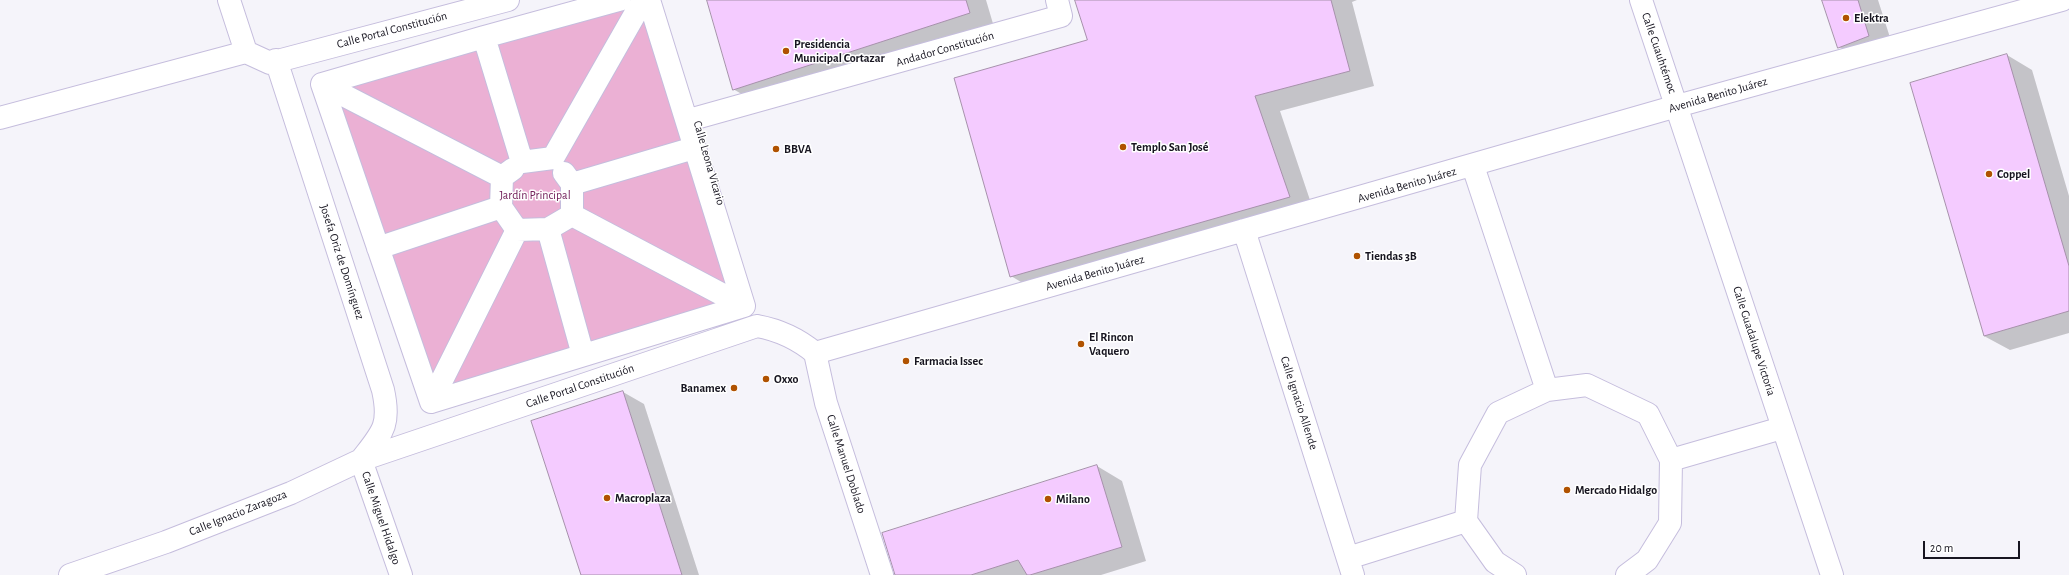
<!DOCTYPE html>
<meta charset="utf-8">
<style>
body{margin:0}
#map{position:relative;width:2069px;height:575px;overflow:hidden;background:#f5f4fa;font-family:"Alegreya Sans",sans-serif}
canvas{display:block}
.scale{position:absolute;left:1923px;top:541px;width:97px;height:18px;box-sizing:border-box;border:2px solid #171520;border-top:0;padding-left:5px;font-size:12px;line-height:14px;white-space:nowrap;color:#171520;-webkit-text-stroke:3px #fff;paint-order:stroke}
</style>
<div id="map">
<canvas width="2069" height="575"></canvas>
<div class="scale">20 m</div>
</div>
<script>
const c = document.querySelector('canvas').getContext('2d');
c.lineJoin = 'round';
function paint(path, color) {
  c.fillStyle = color;
  c.fill(path, 'evenodd');
}
function trace(path, color, width, dash) {
  c.strokeStyle = color;
  c.lineWidth = width;
  c.lineCap = dash ? 'butt' : 'round';
  c.setLineDash(dash || []);
  c.stroke(path);
}
function label(font, color, halo, rows, align = 'center') {
  c.font = font + ' "Alegreya Sans",sans-serif';
  c.lineWidth = 3;
  c.setLineDash([]);
  c.textBaseline = 'middle';
  c.strokeStyle = halo;
  c.fillStyle = color;
  for (const [text, x, y, turn = 0] of rows) {
    c.save();
    c.translate(x, y);
    c.rotate((+turn || 0) * Math.PI / 180);
    c.textAlign = isNaN(turn) ? turn : align;
    if (halo) c.strokeText(text, 0, 0);
    c.fillText(text, 0, 0);
    c.restore();
  }
}
const green = new Path2D(`
 M619 0H649L744 306 431 402 322 84Z`);
const shadow = new Path2D(`
 M708 0H986L994 27 759 104 733 89Z
 M1076 0H1357L1352 2 1374 86 1280 111 1314 212 1036 291 1011 276 1088 40Z
 M1823 0H1878L1894 50 1864 61 1839 47Z
 M2007 55 2032 70 2069 196V333L2010 350 1984 336Z
 M623 392 644 404 699 575H582Z
 M1097 466 1122 481 1146 561 1101 575H896Z`);
const building = new Path2D(`
 M707 0H966L970 13 733 90Z
 M1075 0H1331L1350 71 1255 96 1290 197 1010 277 954 78 1087 40Z
 M1822 0H1858L1869 36 1838 48Z
 M2007 54 2069 266V311L1984 336 1910 83Z
 M623 391 682 575H581L531 421Z
 M1097 465 1122 547 1030 575H1027L1018 560 971 575H895L882 533Z`);
const minor = new Path2D(`
 M229 0 246 52 270 63 508 0
 M1641 0 1832 575
 M484 37 322 84 431 402 744 306 649 0
 M276 60 383 390C391 426 382 433 361 460L401 575
 M322 84 502 177
 M0 118 246 52
 M696 118 1061 16 1057 0
 M553 158 522 162 484 37 619 0
 M553 158 643 0
 M1473 166 1547 390
 M513 169 502 177 501 207 517 230 548 229 572 215V184
 M564 173 572 184 694 148
 M572 215 744 306
 M548 229 583 355
 M1244 230 1353 575
 M378 248 501 207
 M757 326C779 330 797 338 815 353L1677 106 2062 0
 M815 353 826 403 882 575
 M431 402 517 230
 M1671 460 1782 428
 M1348 558 1466 521
 M70 575 166 542 291 493 361 460 757 326
 M1515 575 1495 562 1466 521 1470 465 1498 413 1547 390 1587 385 1648 414 1671 460 1670 523 1647 560 1627 575`);
const markers = [
 [1846,18,4,"#b05200"],
 [786,51,4,"#b05200"],
 [1123,147,4,"#b05200"],
 [776,149,4,"#b05200"],
 [1989,174,4,"#b05200"],
 [1357,256,4,"#b05200"],
 [1081,344,4,"#b05200"],
 [906,361,4,"#b05200"],
 [766,379,4,"#b05200"],
 [734,388,4,"#b05200"],
 [1567,490,4,"#b05200"],
 [607,498,4,"#b05200"],
 [1048,499,4,"#b05200"]
];
const poiNames = [
 ["Elektra",1854,18],
 ["Presidencia",794,44],
 ["Municipal Cortazar",794,58],
 ["Templo San José",1131,147],
 ["BBVA",784,149],
 ["Coppel",1997,174],
 ["Tiendas 3B",1365,256],
 ["El Rincon",1089,337],
 ["Vaquero",1089,351],
 ["Farmacia Issec",914,361],
 ["Oxxo",774,379],
 ["Banamex",726,388,"right"],
 ["Mercado Hidalgo",1575,490],
 ["Macroplaza",615,498],
 ["Milano",1056,499]
];
const streetNames = [
 ["Calle Portal Constitución",392,30,-15],
 ["Andador Constitución",945,49,-16],
 ["Calle Cuauhtémoc",1659,53,71],
 ["Avenida Benito Juárez",1718,95,-16],
 ["Calle Leona Vicario",709,163,74],
 ["Avenida Benito Juárez",1407,185,-16],
 ["Josefa Oriz de Domínguez",342,262,72],
 ["Avenida Benito Juárez",1095,273,-16],
 ["Calle Guadalupe Victoria",1754,341,72],
 ["Calle Portal Constitución",580,386,-19],
 ["Calle Ignacio Allende",1299,403,72],
 ["Calle Manuel Doblado",846,464,72],
 ["Calle Ignacio Zaragoza",238,513,-22],
 ["Calle Miguel Hidalgo",381,518,71]
];
const parkNames = [
 ["Jardín Principal",535,195]
];
paint(green, '#ebb0d4');
paint(shadow, '#0003');
paint(building, '#f4cbff');
trace(building, '#a691ab', 1);
trace(minor, '#c5bddd', 24);
trace(minor, '#fff', 22);
for (const [x, y, r, color] of markers) {
  const dot = new Path2D();
  dot.arc(x, y, r, 0, 2 * Math.PI);
  c.fillStyle = color;
  c.fill(dot);
  trace(dot, '#fff', 1.5);
}
label('bold 12px', '#171520', '#fff', poiNames, 'left');
label('12px', '#171520', '#fff', streetNames);
label('12px', '#73215b', '#fff', parkNames);
</script>
